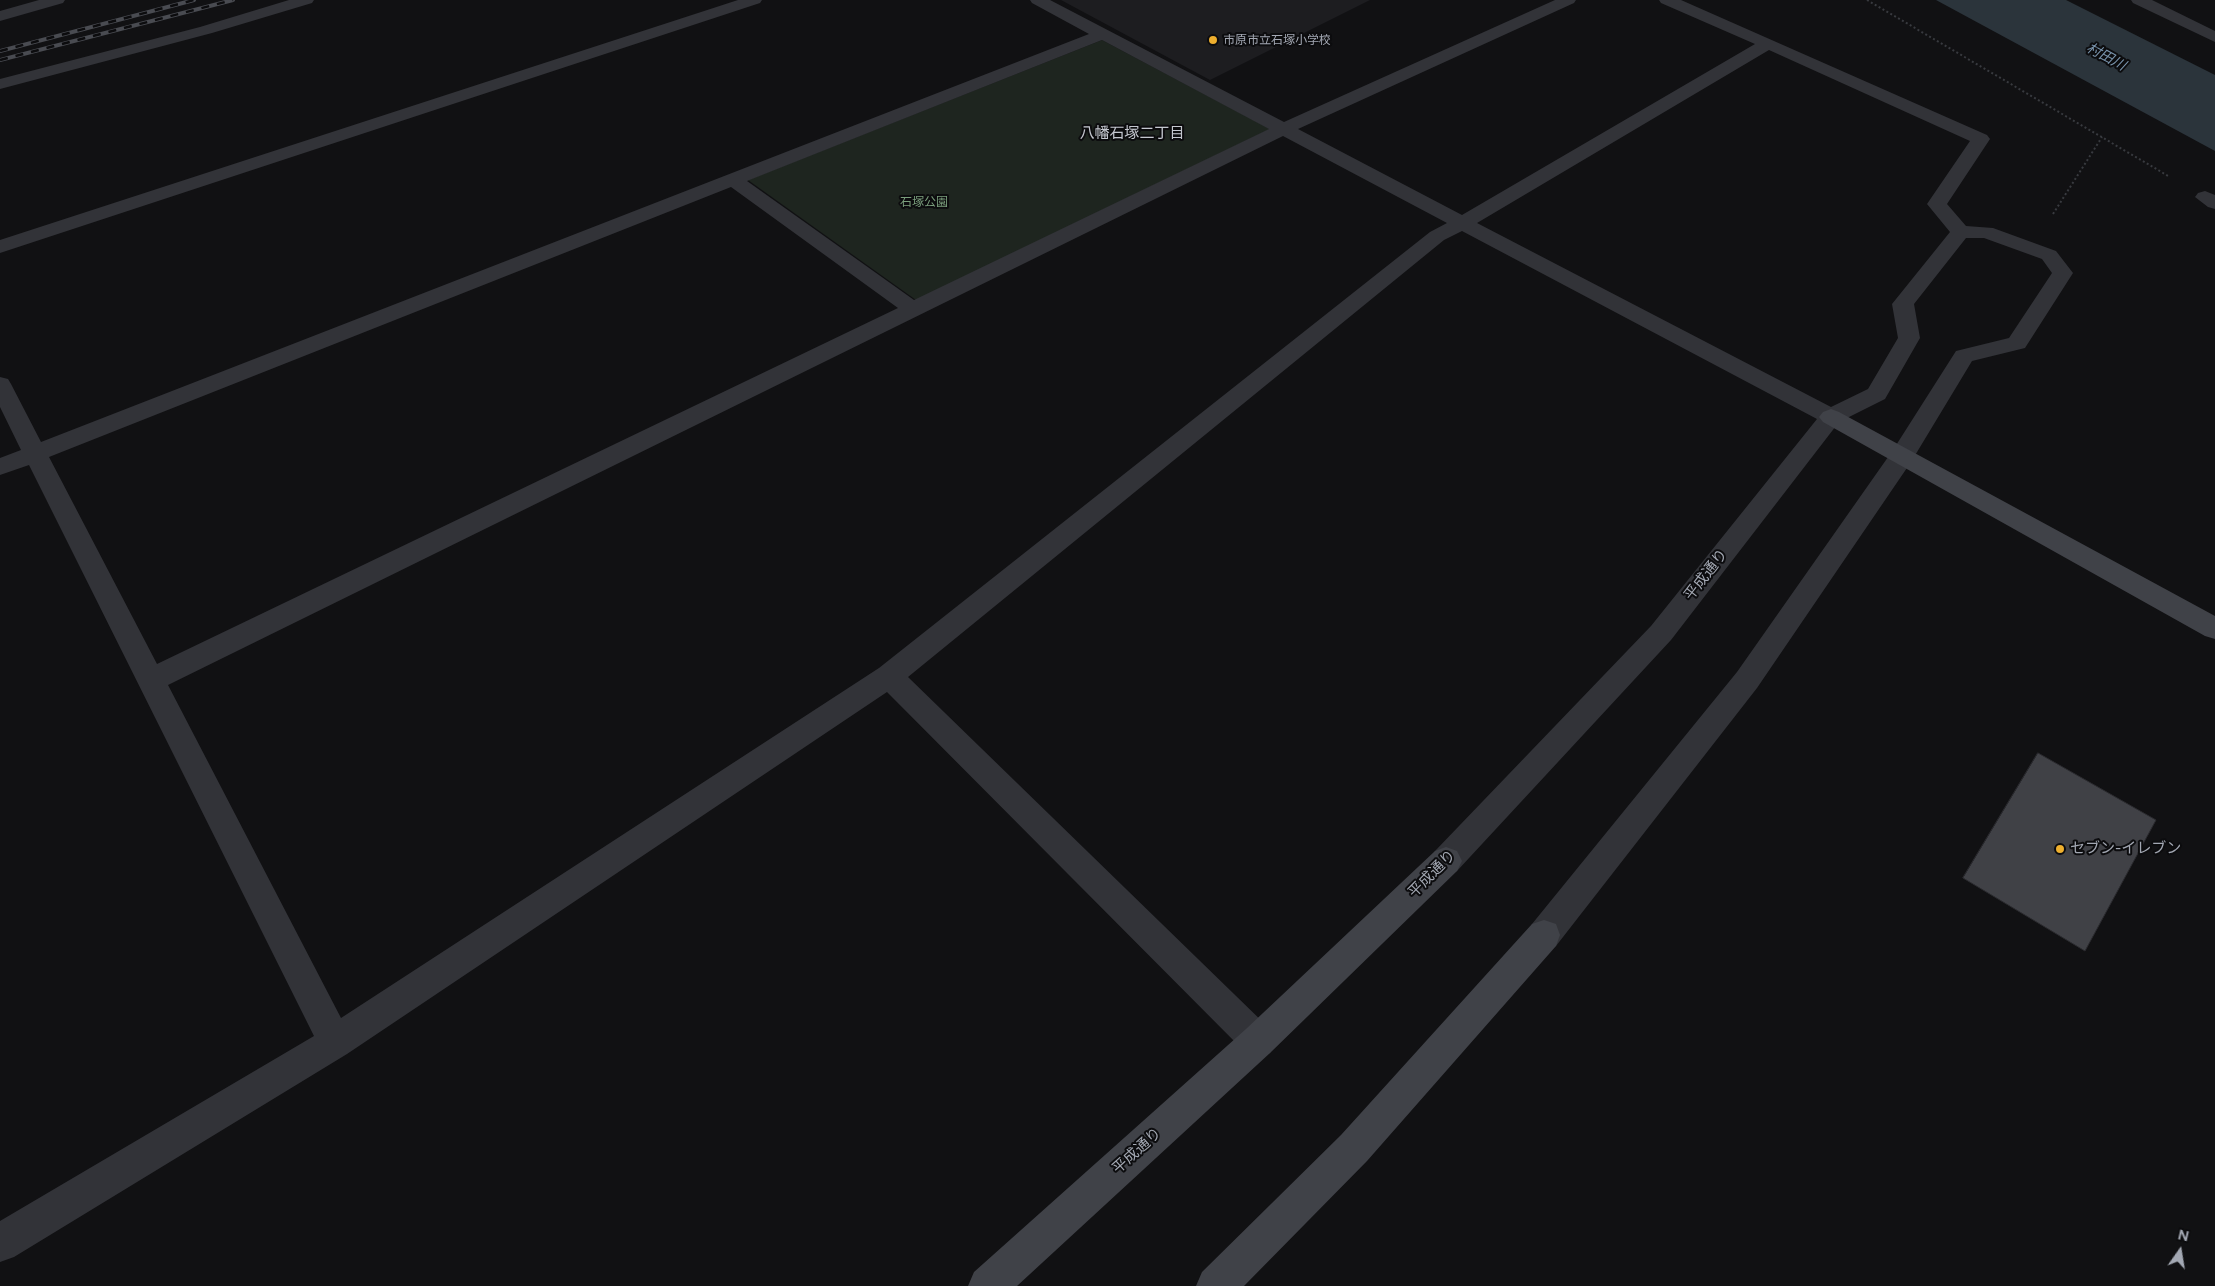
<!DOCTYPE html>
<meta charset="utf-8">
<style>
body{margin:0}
#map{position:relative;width:2215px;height:1286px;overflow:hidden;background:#111113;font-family:Figtree,sans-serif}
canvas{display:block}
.north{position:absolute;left:2155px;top:1226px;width:50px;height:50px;-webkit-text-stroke:4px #0c0c0e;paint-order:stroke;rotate:13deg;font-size:14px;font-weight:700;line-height:20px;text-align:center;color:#a3a8b3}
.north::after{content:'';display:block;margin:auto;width:18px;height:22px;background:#a3a8b3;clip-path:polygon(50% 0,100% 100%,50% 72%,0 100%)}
</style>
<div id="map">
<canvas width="2215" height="1286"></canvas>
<div class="north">N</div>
</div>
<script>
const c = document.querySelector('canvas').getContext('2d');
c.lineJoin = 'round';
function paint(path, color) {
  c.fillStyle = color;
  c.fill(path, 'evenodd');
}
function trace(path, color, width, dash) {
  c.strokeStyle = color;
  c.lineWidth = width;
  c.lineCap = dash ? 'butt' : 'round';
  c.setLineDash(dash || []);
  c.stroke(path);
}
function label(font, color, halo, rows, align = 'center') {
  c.font = font + ' Figtree,"Noto Sans JP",sans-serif';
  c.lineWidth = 4;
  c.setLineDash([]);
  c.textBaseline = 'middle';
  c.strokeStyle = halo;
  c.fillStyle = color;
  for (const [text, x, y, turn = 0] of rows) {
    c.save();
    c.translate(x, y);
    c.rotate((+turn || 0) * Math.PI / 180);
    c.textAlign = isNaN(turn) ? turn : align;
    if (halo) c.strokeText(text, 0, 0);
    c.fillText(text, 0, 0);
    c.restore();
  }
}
const built = new Path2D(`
 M1061 0H1370L1210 80Z`);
const green = new Path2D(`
 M1102 40 1270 129 916 300 748 180Z`);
const water = new Path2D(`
 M1936 0H2066L2215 75V151Z`);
const building = new Path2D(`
 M2038 753 2156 820 2085 951 1963 878Z`);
const path = new Path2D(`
 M1867 0 2170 177
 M2053 214 2102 137`);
const street = new Path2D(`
 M39 0H65L63 3 0 21V11Z
 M289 0H314L312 3 212 33 0 89V79L200 27Z
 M738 0H762L760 3 0 253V240Z
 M1030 0H1050L1284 122 1555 0H1576L1574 3 1298 129 1462 215 1755 44 1661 3 1659 0H1681L1987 135 1990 139 1947 204 1966 226 1993 228 2056 251 2073 273 2025 348 1972 361 1911 462 1757 688 1556 946 1544 950 1532 946 1528 935 1532 924 1737 672 1893 450 1956 351 2009 338 2052 273 2042 259 1984 238H1966L1914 304 1920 338 1885 399 1839 422 1671 640 1457 871 1446 875 1435 871 1430 861 1435 851 1651 626 1817 419 1462 231 1444 240 908 677 1270 1029 1275 1041 1270 1053 1258 1058 1246 1053 887 692 347 1054 14 1257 0 1262V1221L314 1036 29 465 0 475V458L21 450 0 407V377L8 379 11 384 41 442 1089 34 1032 3ZM1102 40 1269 129 914 300 747 181ZM1769 50 1970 141 1927 204 1950 232 1892 304 1898 338 1868 389 1831 407 1477 223ZM1283 136 1447 223 1430 232 879 668 341 1018 168 685ZM731 187 898 308 157 664 49 457Z
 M2131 0H2152L2215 31V42L2133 3Z
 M2205 191 2215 195V209L2208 207 2195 197 2198 193Z`);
const secondary = new Path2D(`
 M1831 409 1839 412 2215 616V639L2205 636 1823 422 1819 417 1823 412Z
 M1446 847 1457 851 1462 861 1457 871 1270 1053 1017 1286H968L974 1272 1246 1029 1435 851Z
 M1544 920 1556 924 1560 935 1556 946 1367 1161 1244 1286H1196L1202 1272 1341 1135 1532 924Z`);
const rail = new Path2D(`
 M0 51 194 0
 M0 60 233 0`);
const markers = [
 [1213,40,5,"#eeaf2e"],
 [2060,849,5,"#eeaf2e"]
];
const farPoinames = [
 ["市原市立石塚小学校",1223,40]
];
const farParknames = [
 ["石塚公園",924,202]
];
const farWaternames = [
 ["村田川",2106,57,28]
];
const farQuarternames = [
 ["八幡石塚二丁目",1132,134]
];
const streetNames = [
 ["平成通り",1706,575,-52],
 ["平成通り",1432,874,-45],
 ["平成通り",1137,1151,-42]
];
const poiNames = [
 ["セブン-イレブン",2070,849]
];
paint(built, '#1d1d20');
paint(green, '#1e251f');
paint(water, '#2b343b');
paint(building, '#404146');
trace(building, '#2b2b2f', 1);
trace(path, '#383a3f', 2, [2, 2.5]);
paint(street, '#323338');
paint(secondary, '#404248');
trace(rail, '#494b51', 4);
trace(rail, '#0c0c0e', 2.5, [8]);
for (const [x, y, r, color] of markers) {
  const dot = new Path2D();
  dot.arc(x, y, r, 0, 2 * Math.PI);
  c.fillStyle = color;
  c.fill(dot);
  trace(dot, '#0c0c0e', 2);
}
label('12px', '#a3a8b3', '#0c0c0e', farPoinames, 'left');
label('12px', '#7a9e7c', '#0c0c0e', farParknames);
label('italic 14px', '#7a95ae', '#0c0c0e', farWaternames);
label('15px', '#c4c7cf', '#0c0c0e', farQuarternames);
label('15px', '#a3a8b3', '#0c0c0e', streetNames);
label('15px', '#a3a8b3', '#0c0c0e', poiNames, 'left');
</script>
